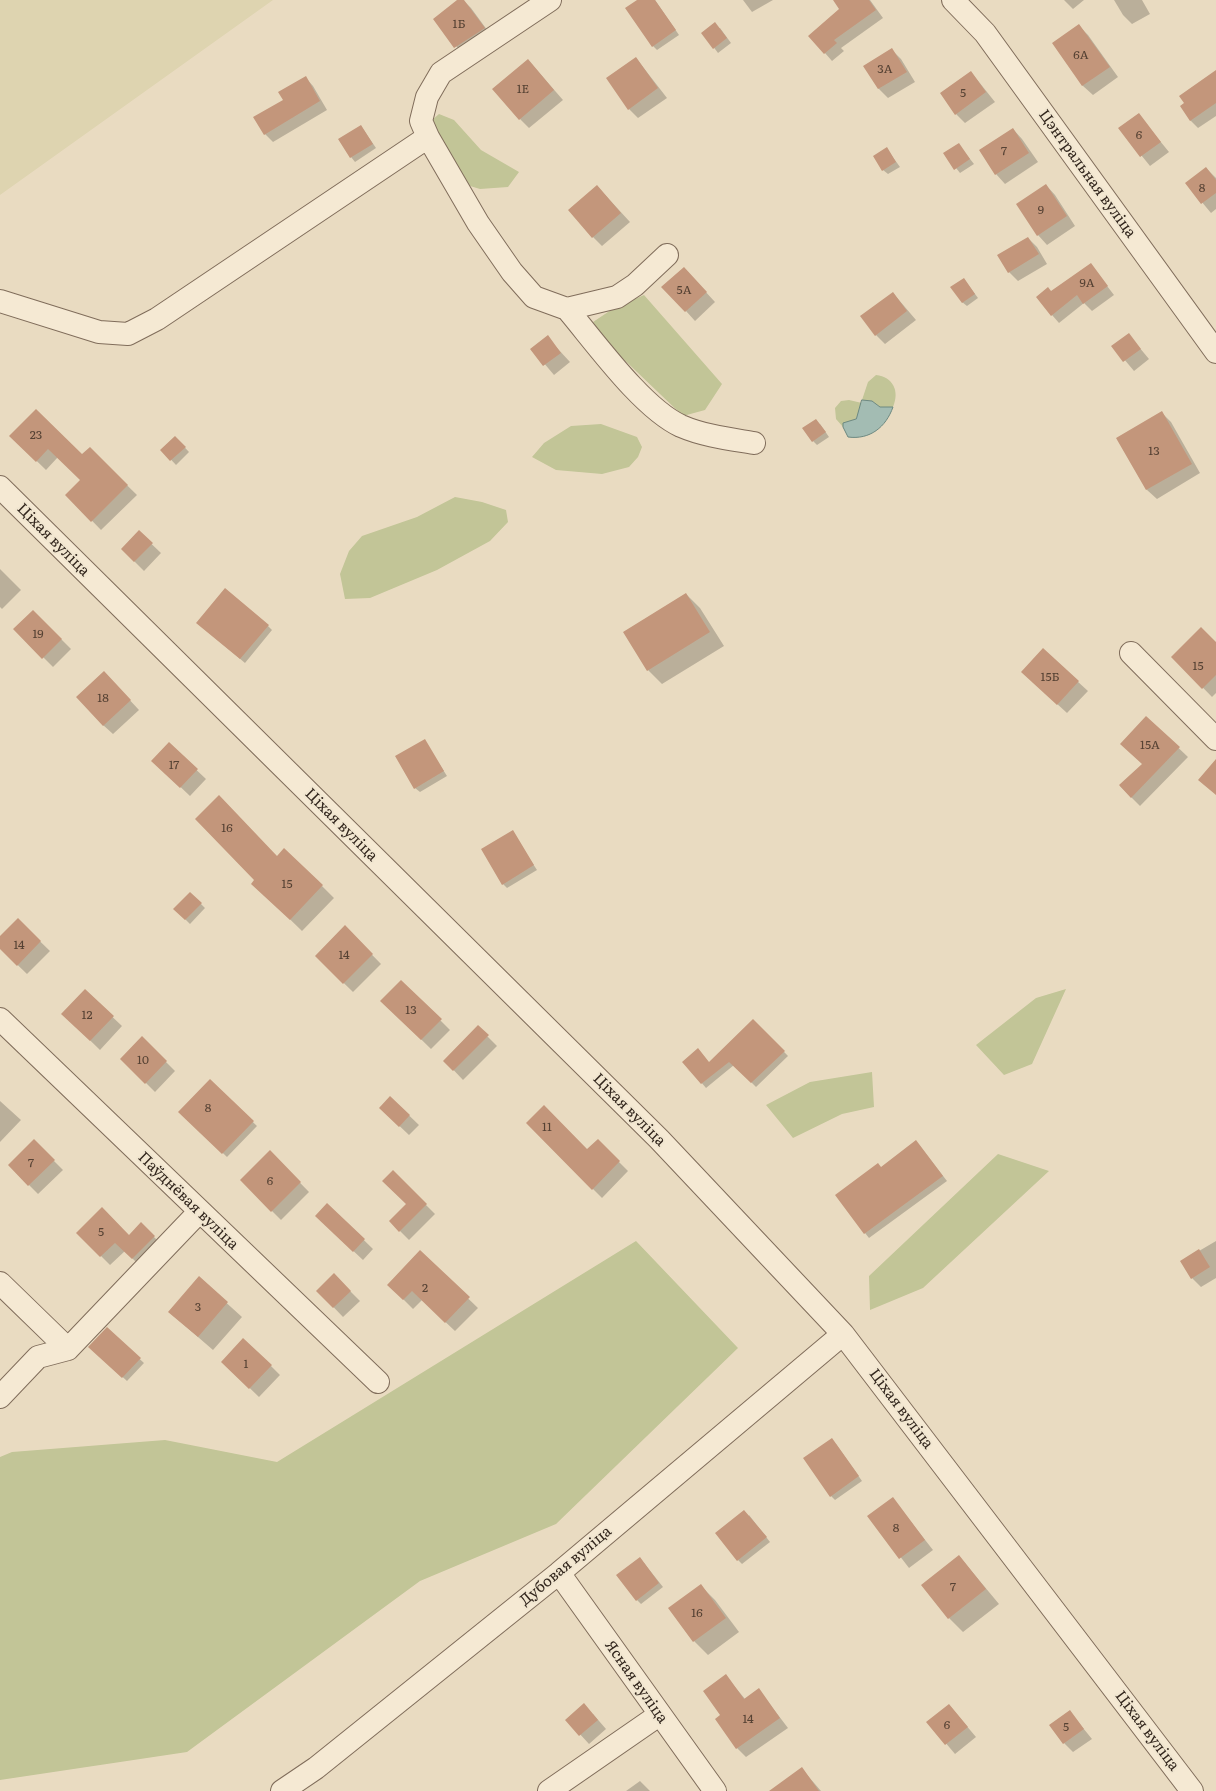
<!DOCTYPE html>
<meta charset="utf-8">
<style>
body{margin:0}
canvas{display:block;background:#e9dbc1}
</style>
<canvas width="1216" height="1791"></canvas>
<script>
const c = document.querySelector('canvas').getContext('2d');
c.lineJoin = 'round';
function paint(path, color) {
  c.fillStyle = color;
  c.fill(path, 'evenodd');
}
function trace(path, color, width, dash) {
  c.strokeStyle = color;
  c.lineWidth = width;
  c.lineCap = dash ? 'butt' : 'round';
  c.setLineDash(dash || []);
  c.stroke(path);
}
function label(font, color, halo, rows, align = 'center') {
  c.font = font + ' Literata,serif';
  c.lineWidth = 4;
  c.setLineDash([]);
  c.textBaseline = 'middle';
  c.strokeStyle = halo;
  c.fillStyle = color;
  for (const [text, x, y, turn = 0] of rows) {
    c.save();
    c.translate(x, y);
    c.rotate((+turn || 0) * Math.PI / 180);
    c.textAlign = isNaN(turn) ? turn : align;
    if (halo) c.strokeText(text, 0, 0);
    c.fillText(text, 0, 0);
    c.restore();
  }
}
const farmland = new Path2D(`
 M0 0H273L0 195Z`);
const green = new Path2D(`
 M439 114 454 120 481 150 519 172 508 187 480 189 460 183 431 121Z
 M644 295 722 384 705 410 683 416 614 350 593 322 614 308Z
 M876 375C893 377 900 391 893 407H880L872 401 862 400 868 382Z
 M849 400 862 403 856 419 844 423 843 427 836 419 835 408 841 401Z
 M601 424 637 437 642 447 638 457 629 467 602 474 556 470 532 457 544 443 571 426Z
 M455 497 482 502 506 510 508 522 490 541 437 570 370 598 345 599 340 574 349 551 362 536 417 517Z
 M1066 989 1032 1064 1004 1075 976 1045 1036 998Z
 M872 1072 874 1107 842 1114 793 1138 766 1105 810 1082Z
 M998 1154 1049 1171 923 1288 870 1310 869 1276Z
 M636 1241 738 1348 556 1524 420 1581 187 1752 0 1780V1457L12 1452 165 1440 277 1462Z`);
const water = new Path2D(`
 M862 400 872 401 880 407H893C886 427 870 440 848 437L843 427V423L856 419Z`);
const shadow = new Path2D(`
 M460 0H463L471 8 493 38 465 57 434 19Z
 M639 0H655L679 35 657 50 653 46Z
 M743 0H773L752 12Z
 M837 0H870L883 18 841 48 844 51 832 61 810 36 841 9Z
 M1064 0H1084L1073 9Z
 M1114 0H1142L1150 14 1132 24 1123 15Z
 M1079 26 1088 35 1118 77 1093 95 1083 86 1054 43Z
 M720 28 731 43 718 53 703 33Z
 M892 50 901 59 915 82 888 98 879 89 865 66Z
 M636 58 667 98 638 118 629 109Z
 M528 60 563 100 529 128 520 119Z
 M971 72 995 102 965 123 956 114Z
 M306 78 313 86 327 110 273 142 265 134 284 100Z
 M1216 79V116L1198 128 1190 120Z
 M1138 114 1169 152 1150 166 1120 129Z
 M361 126 376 148 355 162 351 157Z
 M1013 129 1022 139 1038 162 1005 184 996 174 980 150Z
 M959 145 974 164 960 173 945 154Z
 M887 149 900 167 888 174 883 170Z
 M1206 168 1216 178V209L1211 213 1186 183Z
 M1046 185 1055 195 1075 226 1047 245 1038 235Z
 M597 186 630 222 602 246 593 237Z
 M1028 238 1037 247 1047 264 1018 281 1009 272Z
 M1091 265 1114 295 1092 311 1084 303 1059 323 1052 315 1051 292Z
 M693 278 715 302 695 321 686 311Z
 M964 279 978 298 967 306 962 302Z
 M893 293 916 320 885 344 876 335Z
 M1129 335 1149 359 1134 371 1113 346Z
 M547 337 570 362 554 375 532 349Z
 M1162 413 1171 422 1200 473 1157 499 1147 490 1118 438Z
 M820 424 829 437 817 445 813 441Z
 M11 436 82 456 90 449 137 495 101 530 67 495 82 480 58 457 46 470Z
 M175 437 189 452 176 465 162 450Z
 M139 532 161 553 144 571 122 549Z
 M0 569 21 590 2 609 0 607Z
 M686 594 700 608 724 646 662 684 648 670Z
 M33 611 71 649 53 667 15 629Z
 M268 626 272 630 245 663 202 627Z
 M1216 644V693L1212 697 1173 657Z
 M1043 650 1088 691 1067 713 1032 681Z
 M113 682 139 710 113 734 103 725Z
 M1146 717 1188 757 1140 806 1120 786 1143 764Z
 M424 740 447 776 420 792 415 788Z
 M169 744 206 779 190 796 153 761Z
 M512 832 537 870 507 888 503 884Z
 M322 886 334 898 302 931 265 895Z
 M190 893 205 908 190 924 175 909Z
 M18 920 50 951 27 974 0 948V938Z
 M345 927 381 964 353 992 316 956Z
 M401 981 450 1030 431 1049 382 1001Z
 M85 991 122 1026 100 1050 63 1014Z
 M753 1020 788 1056 756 1087 734 1065 706 1088 684 1062 710 1063Z
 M478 1027 497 1046 463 1080 445 1061Z
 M142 1038 175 1071 155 1092 122 1059Z
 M210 1081 257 1126 227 1157 180 1112Z
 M391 1098 419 1125 409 1135 390 1117Z
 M0 1101 21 1120 0 1142Z
 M527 1123 587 1151 598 1141 628 1171 602 1198Z
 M34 1141 63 1170 38 1194 9 1165Z
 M920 1146 947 1181 869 1238 865 1233 881 1168Z
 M270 1152 309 1192 281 1220 241 1180Z
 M393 1172 435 1214 409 1240 390 1221 408 1204Z
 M327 1204 373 1249 363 1260 316 1216Z
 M141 1224 163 1246 142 1268 125 1251 110 1265 78 1233 129 1236Z
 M1216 1241V1278L1201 1287 1192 1278 1182 1261Z
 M420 1252 478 1308 455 1331 422 1300 413 1309 389 1285Z
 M334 1275 360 1301 343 1317 318 1291Z
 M199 1278 242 1317 213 1350 169 1312Z
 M107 1329 144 1363 127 1381 90 1347Z
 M271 1366 280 1375 259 1397 232 1371Z
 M836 1444 862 1481 835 1500 831 1496Z
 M893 1499 933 1550 909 1568 869 1516Z
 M749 1515 770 1542 742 1564 738 1560Z
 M959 1556 999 1604 963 1632 949 1618Z
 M644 1563 663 1587 641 1604 637 1600Z
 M701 1586 715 1600 739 1632 708 1655 694 1641Z
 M726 1676 745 1699 759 1690 788 1728 746 1757 737 1748 722 1716Z
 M949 1705 976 1737 955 1754 928 1722Z
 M1070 1712 1092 1739 1073 1752 1064 1743Z
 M593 1714 606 1729 589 1744 567 1720Z
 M802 1769 821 1791H783Z
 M640 1781 650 1791H626Z`);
const building = new Path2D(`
 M457 0H464L485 28 454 48 433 19Z
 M637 0H655L676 30 652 47 625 8Z
 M833 0H869L876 10 834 40 837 43 824 54 808 36 839 9Z
 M715 22 727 38 713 49 701 33Z
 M1079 24 1110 67 1082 86 1052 43Z
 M892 48 907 72 878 89 863 66Z
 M636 57 658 88 628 110 606 78Z
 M528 59 554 90 519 120 492 89Z
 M1216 70V103L1190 121 1180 106 1184 103 1179 96Z
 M971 71 986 92 955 115 940 93Z
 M306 76 320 101 264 135 253 117 283 100 278 92Z
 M1139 113 1161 142 1140 157 1118 128Z
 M361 125 373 144 350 158 338 139Z
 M1013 128 1029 153 995 175 979 150Z
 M959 143 970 159 954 170 943 153Z
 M887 147 896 162 882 171 873 156Z
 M1206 167 1216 180V193L1201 204 1185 183Z
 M1046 184 1067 216 1037 236 1016 204Z
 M597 185 621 213 592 238 568 210Z
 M1028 237 1039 254 1008 273 997 255Z
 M1091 263 1108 286 1083 304 1077 295 1051 316 1036 297 1048 287 1051 291Z
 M684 267 707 292 685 312 661 287Z
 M964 278 975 294 962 303 950 287Z
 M893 292 907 311 875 336 860 316Z
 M1129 333 1141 349 1123 362 1111 346Z
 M548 335 561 353 543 366 530 349Z
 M36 409 82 454 90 447 128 485 91 522 65 495 80 480 48 449 36 462 9 436Z
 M1162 411 1192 464 1146 490 1116 438Z
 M816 419 826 432 812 442 802 428Z
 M175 436 186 447 170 461 160 450Z
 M139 530 153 543 134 562 121 549Z
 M225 588 269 625 240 659 196 623Z
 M686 593 710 632 647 671 623 632Z
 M33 610 62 639 42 659 13 629Z
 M1201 627 1216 642V675L1202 689 1171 657Z
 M1043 648 1079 681 1057 705 1021 672Z
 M104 671 131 700 103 726 76 697Z
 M1146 716 1180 747 1131 798 1119 785 1142 764 1120 744Z
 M425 739 444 771 414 789 395 756Z
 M169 742 198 769 180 788 151 761Z
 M1216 759V795L1198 780Z
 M219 795 277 856 284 848 323 885 290 920 251 884 254 880 195 819Z
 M513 830 534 865 502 885 481 849Z
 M190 892 202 903 185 920 173 909Z
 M18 918 41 941 17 966 0 949V936Z
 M345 925 373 954 343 984 315 956Z
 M401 980 442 1019 421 1040 380 1001Z
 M85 989 114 1016 90 1041 61 1014Z
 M753 1019 785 1051 751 1083 729 1062 701 1084 682 1062 698 1048 709 1062Z
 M478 1025 489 1035 453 1071 443 1061Z
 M142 1036 167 1061 145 1084 120 1059Z
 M210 1079 254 1121 222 1154 178 1112Z
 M390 1096 410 1115 399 1127 379 1108Z
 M544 1105 587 1149 598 1139 620 1161 592 1190 526 1123Z
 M34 1139 55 1160 28 1186 8 1165Z
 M916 1140 943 1176 864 1234 835 1195 878 1163 881 1167Z
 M270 1150 301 1182 271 1212 240 1180Z
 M393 1170 427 1204 399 1232 389 1221 406 1204 382 1181Z
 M327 1203 365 1239 353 1252 315 1216Z
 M102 1207 129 1235 141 1222 155 1236 132 1259 115 1243 100 1257 76 1233Z
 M1199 1249 1210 1267 1191 1279 1180 1261Z
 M420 1250 470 1297 445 1323 412 1291 403 1300 387 1285Z
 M334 1273 351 1291 333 1308 316 1291Z
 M199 1276 228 1302 198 1337 168 1312Z
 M107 1327 141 1358 122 1378 88 1347Z
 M243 1338 272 1365 249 1389 221 1362Z
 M832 1438 859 1476 830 1497 803 1458Z
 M893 1497 925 1540 899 1559 867 1516Z
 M744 1510 767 1537 737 1561 715 1533Z
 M959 1555 986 1589 948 1619 921 1585Z
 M640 1557 659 1583 636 1601 616 1575Z
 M701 1584 726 1618 693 1642 668 1608Z
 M726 1674 744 1699 759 1688 780 1718 736 1749 715 1719 720 1715 703 1691Z
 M584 1703 598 1720 579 1736 565 1720Z
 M949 1704 968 1727 945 1745 926 1722Z
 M1070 1710 1084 1729 1063 1744 1049 1725Z
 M802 1767 819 1791H769Z`);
const minor = new Path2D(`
 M953 0 985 33 1216 352
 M428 137 478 223 512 272 534 297 567 309 617 297 635 285 667 255
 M0 301 99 332 128 334 157 319 428 137 421 121 427 97 441 73 550 0
 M567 309C595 342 642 408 681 426 704 436 730 439 754 443
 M0 487 659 1139 843 1334 1192 1791
 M1131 653 1216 739
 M0 1019 378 1382
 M0 1283 68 1349 199 1212
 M0 1397 38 1357 68 1349
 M559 1573 715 1791
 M282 1791 316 1768 559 1573 843 1334
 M549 1791 659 1715`);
const numberNames = [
 ["1Б",459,24],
 ["6А",1081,55],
 ["3А",885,69],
 ["1Е",523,89],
 ["5",963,93],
 ["6",1139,135],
 ["7",1004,151],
 ["8",1202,188],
 ["9",1041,210],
 ["9А",1087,283],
 ["5А",684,290],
 ["23",36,435],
 ["13",1154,451],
 ["19",38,634],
 ["15",1198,666],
 ["15Б",1050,677],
 ["18",103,698],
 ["15А",1150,745],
 ["17",174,765],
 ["16",227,828],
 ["15",287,884],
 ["14",19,945],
 ["14",344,955],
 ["13",411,1010],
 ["12",87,1015],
 ["10",143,1060],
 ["8",208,1108],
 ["11",547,1127],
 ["7",31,1163],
 ["6",270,1181],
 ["5",101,1232],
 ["2",425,1288],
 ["3",198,1307],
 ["1",246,1364],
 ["8",896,1528],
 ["7",953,1587],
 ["16",697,1613],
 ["14",748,1719],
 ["6",947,1725],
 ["5",1066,1727]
];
const streetNames = [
 ["Цэнтральная вуліца",1087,174,54],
 ["Ціхая вуліца",53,540,45],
 ["Ціхая вуліца",341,825,45],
 ["Ціхая вуліца",629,1110,45],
 ["Паўднёвая вуліца",188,1201,44],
 ["Ціхая вуліца",901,1409,53],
 ["Дубовая вуліца",566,1566,-40],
 ["Ясная вуліца",636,1682,55],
 ["Ціхая вуліца",1147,1731,53]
];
paint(farmland, '#ded4b0');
paint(green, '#c2c597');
paint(water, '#a3bcb3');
trace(water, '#6c8880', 1);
paint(shadow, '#0003');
paint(building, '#c3967b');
trace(minor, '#806d5b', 24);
trace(minor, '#f5e9d3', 22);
label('12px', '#564234', null, numberNames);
label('15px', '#32261d', '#f1e6d0', streetNames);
</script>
